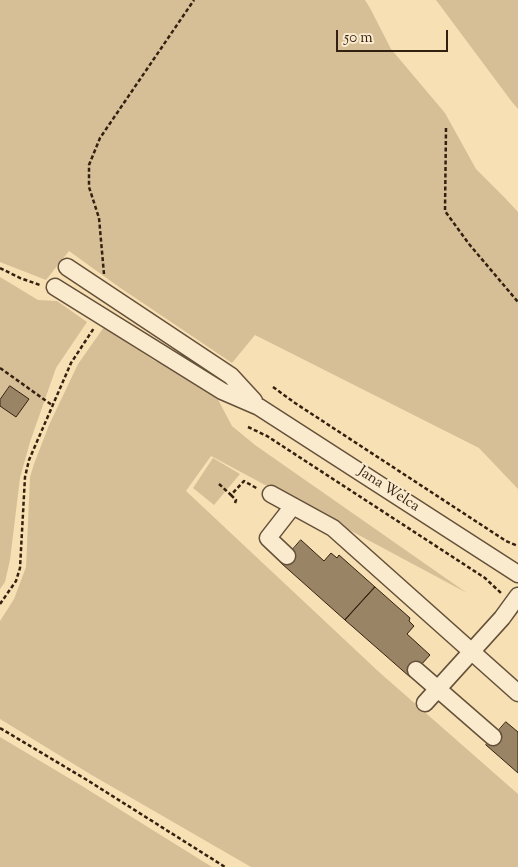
<!DOCTYPE html>
<style>
body{margin:0}
#map{position:relative;width:518px;height:867px;overflow:hidden;background:#f7e0b3;font-family:"Sorts Mill Goudy",serif}
canvas{display:block}
.scale{position:absolute;left:336px;top:30px;width:112px;height:22px;box-sizing:border-box;border:2px solid #342011;border-top:0;padding-left:6px;font-size:15px;line-height:18px;white-space:nowrap;color:#342011;-webkit-text-stroke:4px #faebce;paint-order:stroke}
</style>
<div id="map">
<canvas width="518" height="867"></canvas>
<div class="scale">50 m</div>
</div>
<script>
const c = document.querySelector('canvas').getContext('2d');
c.lineJoin = 'round';
function paint(path, color) {
  c.fillStyle = color;
  c.fill(path, 'evenodd');
}
function trace(path, color, width, dash) {
  c.strokeStyle = color;
  c.lineWidth = width;
  c.lineCap = dash ? 'butt' : 'round';
  c.setLineDash(dash || []);
  c.stroke(path);
}
function label(font, color, halo, rows, align = 'center') {
  c.font = font + ' "Sorts Mill Goudy",serif';
  c.lineWidth = 4;
  c.setLineDash([]);
  c.textBaseline = 'middle';
  c.strokeStyle = halo;
  c.fillStyle = color;
  for (const [text, x, y, turn = 0] of rows) {
    c.save();
    c.translate(x, y);
    c.rotate((+turn || 0) * Math.PI / 180);
    c.textAlign = isNaN(turn) ? turn : align;
    if (halo) c.strokeText(text, 0, 0);
    c.fillText(text, 0, 0);
    c.restore();
  }
}
const green = new Path2D(`
 M0 0H365L370 8 391 49 445 113 476 169 505 198 518 212V489L479 448 255 335 232 363 119 287 69 251 46 280 0 262Z
 M436 0H518V109L512 102Z
 M0 277 38 300 57 301 87 322 56 368 30 442 20 478 10 560 5 582 0 589Z
 M104 327 155 361 167 363 215 394 232 426 255 445 467 593 211 456 186 491 379 672 518 794V867H251L90 774 0 719V621L14 599 26 567 30 477 34 464 49 425 78 364Z
 M213 458 240 474 214 505 193 488Z
 M0 737 82 786 212 867H0Z`);
const building = new Path2D(`
 M10 386 29 399 16 417 0 406V400Z
 M301 540 324 561 331 553 337 558 339 555 375 587 345 620 281 563Z
 M375 587 410 618 409 621 414 626 407 634 430 655 410 677 345 620Z
 M506 722 518 732V773L486 745Z`);
const path = new Path2D(`
 M446 128 445 211 469 244 518 302
 M0 268 20 278 40 285
 M104 274 99 218 89 187V165L100 138 194 0
 M0 368 52 405
 M273 387 295 403 506 541 518 546
 M248 427 267 436 485 578 501 593
 M219 484 231 495 244 481 258 489
 M231 495 236 500 235 503
 M0 604 16 581 20 568 25 477 29 460 71 363 94 328
 M0 728 87 780 225 867`);
const minor = new Path2D(`
 M67 267 231 376 254 401
 M55 287 222 391 259 407 518 574
 M271 494 333 528 518 693
 M287 556 268 538 293 506
 M416 670 493 737
 M425 703 502 618 518 596`);
const streetNames = [
 ["Jana Welca",388,490,33]
];
paint(green, '#d6bf97');
paint(building, '#998465');
trace(building, '#342011', 1);
trace(minor, '#65503a', 19);
trace(path, '#342011', 2.5, [4, 2.5]);
trace(minor, '#faebce', 16);
label('15px', '#342011', '#faebce', streetNames);
</script>
